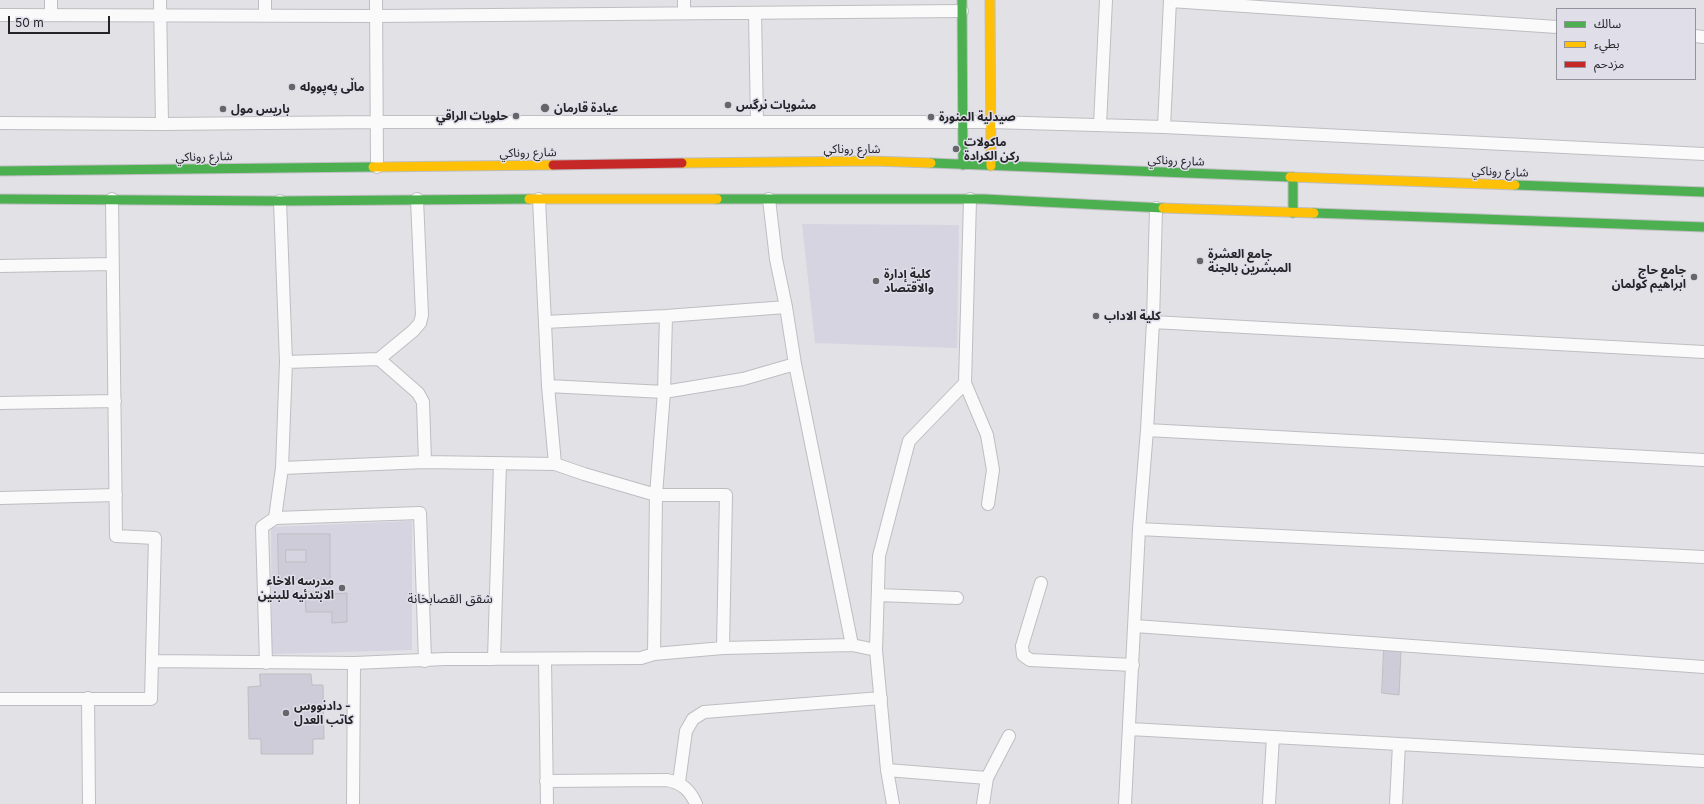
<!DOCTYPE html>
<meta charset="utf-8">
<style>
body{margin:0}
#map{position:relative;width:1704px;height:804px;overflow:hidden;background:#e1e1e6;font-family:Inter,"Noto Sans Arabic",sans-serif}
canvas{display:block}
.legend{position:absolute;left:1556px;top:8px;width:140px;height:72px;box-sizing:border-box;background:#dfdee9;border:1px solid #94939b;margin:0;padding:5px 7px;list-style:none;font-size:12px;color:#242327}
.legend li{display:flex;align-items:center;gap:8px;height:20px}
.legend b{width:20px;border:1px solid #94939b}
.scale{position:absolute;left:8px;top:16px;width:102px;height:18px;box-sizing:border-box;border:2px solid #242327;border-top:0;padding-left:5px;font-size:12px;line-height:14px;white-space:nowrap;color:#242327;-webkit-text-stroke:3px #dfdee9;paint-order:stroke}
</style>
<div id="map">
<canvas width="1704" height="804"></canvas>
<ul class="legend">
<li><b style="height:5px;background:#4caf50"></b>سالك</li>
<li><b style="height:5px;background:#ffc107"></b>بطيء</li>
<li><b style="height:5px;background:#c62828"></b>مزدحم</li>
</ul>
<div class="scale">50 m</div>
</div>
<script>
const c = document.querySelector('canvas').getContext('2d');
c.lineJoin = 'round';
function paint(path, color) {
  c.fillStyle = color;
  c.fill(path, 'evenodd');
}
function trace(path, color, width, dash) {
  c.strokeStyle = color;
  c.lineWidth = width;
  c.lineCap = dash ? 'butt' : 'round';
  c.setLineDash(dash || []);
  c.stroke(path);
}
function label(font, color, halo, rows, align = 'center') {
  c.font = font + ' Inter,"Noto Sans Arabic",sans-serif';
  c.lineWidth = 3;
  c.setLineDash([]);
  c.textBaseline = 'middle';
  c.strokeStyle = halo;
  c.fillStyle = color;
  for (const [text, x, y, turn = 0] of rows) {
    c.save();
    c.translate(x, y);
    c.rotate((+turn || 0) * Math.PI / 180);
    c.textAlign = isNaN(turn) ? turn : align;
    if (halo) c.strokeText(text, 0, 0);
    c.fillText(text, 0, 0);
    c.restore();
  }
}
const built = new Path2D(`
 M802 224 959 225 957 348 815 343Z
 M412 521V650L272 654 271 527Z`);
const building = new Path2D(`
 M278 534H330V594L347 593V622L332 623V612H306L305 592H321V579H279ZM286 550H306V562H286Z
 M1384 650 1401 651 1399 695 1382 693Z
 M260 674H311L312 685H323L324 739H313V754H261V739H249L248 687 260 686Z`);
const street = new Path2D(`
 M51 0V15
 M160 0 162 124
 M265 0V15
 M376 0 377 167
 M684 0V13
 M1170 1 1557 27
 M755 13 757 122
 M0 15 376 16 962 11
 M1695 36 1704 37
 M0 123 162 124 376 122H991L1164 127 1704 154
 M1100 125 1106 0
 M1164 127 1170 0
 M539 199 548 386 555 464
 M769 199 776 259 786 307 795 364 852 645
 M0 266 112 264
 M545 322 666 316 786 307
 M1153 322 1704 352
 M379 359 418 393 423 402 425 462
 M286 362 379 359 413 331 420 323 422 315 417 199
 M965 383 987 435 993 470 988 504
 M548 386 664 392 743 379 795 364
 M0 403 115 401
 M1147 430 1704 460
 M282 468 425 462 555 464 584 474 656 495H726L723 648
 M0 498 116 495
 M275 518 282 468 286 362 280 201
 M1139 529 1704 557
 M1041 583 1022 646 1023 655 1030 660 1133 665
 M878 595 957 598
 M1135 626 1704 667
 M654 654 656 495 664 392 666 316
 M494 659 500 463
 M545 660 547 804
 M152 661 354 663 445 659 641 658 654 654 723 648 852 645 876 650
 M266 663 262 527 275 518 420 513 425 661
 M88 698 89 804
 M0 699H151L155 538 116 536 112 199
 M1130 729 1704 761
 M887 770 987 778
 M546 781 667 780C682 783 690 790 696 804
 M679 782 686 731 693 719 704 712 881 698
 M353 804 354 663
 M893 804 887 770 876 650 879 556 909 441 965 383 970 199
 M983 804 987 778 1009 736
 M1125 804 1139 529 1147 430 1153 322 1156 208
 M1269 804 1273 737
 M1396 804 1399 744`);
const fast = new Path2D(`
 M962 0 963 165
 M931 163 1290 177
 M0 171 373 167
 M1293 177V213
 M1515 185 1704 192
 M0 199 280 201 529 199
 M717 199H984L1163 208
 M1314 213 1704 227`);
const slow = new Path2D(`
 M990 0 991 166
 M682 163 873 161 931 163
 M373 167 553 165
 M1290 177 1515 185
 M529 199H717
 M1163 208 1314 213`);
const jam = new Path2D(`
 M553 165 682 163`);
const markers = [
 [292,87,4,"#66666a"],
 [728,105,4,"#66666a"],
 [545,108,5,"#66666a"],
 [223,109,4,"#66666a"],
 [516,116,4,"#66666a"],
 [931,117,4,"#66666a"],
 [956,149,4,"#66666a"],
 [1200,261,4,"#66666a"],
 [1694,277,4,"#66666a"],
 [876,281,4,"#66666a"],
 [1096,316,4,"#66666a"],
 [342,588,4,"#66666a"],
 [286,713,4,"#66666a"]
];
const poiNames = [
 ["ماڵی پەپوولە",300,87],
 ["مشويات نرگس",736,105],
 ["عيادة قارمان",554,108],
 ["باريس مول",231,109],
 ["حلويات الراقي",508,116,"right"],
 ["صيدلية المنورة",939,117],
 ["ماكولات",964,142],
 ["ركن الكرادة",964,156],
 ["جامع العشرة",1208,254],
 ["المبشرين بالجنة",1208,268],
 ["جامع حاج",1686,270,"right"],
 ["ابراهيم كولمان",1686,284,"right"],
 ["كلية إدارة",884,274],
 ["والاقتصاد",884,288],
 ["كلية الاداب",1104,316],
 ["مدرسه الاخاء",334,581,"right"],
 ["الابتدئيه للبنين",334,595,"right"],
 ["دادنووس -",294,706],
 ["کاتب العدل",294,720]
];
const streetNames = [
 ["شارع روناكي",852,149],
 ["شارع روناكي",528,153,-1],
 ["شارع روناكي",204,157,-1],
 ["شارع روناكي",1176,161,2],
 ["شارع روناكي",1500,172,2]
];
const neighbourhoodNames = [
 ["شقق القصابخانة",450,599]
];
paint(built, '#d5d4e0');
paint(building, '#cdccd8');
trace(building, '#bdbdc2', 1);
trace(street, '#bebec2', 14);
trace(fast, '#bebec2', 11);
trace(slow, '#bebec2', 11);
trace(jam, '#bebec2', 11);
trace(street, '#fafafb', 12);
trace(fast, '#4caf50', 9);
trace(slow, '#ffc107', 9);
trace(jam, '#c62828', 9);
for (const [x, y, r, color] of markers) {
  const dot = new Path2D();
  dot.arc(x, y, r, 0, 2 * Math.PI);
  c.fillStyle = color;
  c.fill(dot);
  trace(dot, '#dfdee9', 1.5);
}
label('bold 12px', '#242327', '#dfdee9', poiNames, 'left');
label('12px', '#242327', '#dfdee9', streetNames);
label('13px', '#242327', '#dfdee9', neighbourhoodNames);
</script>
